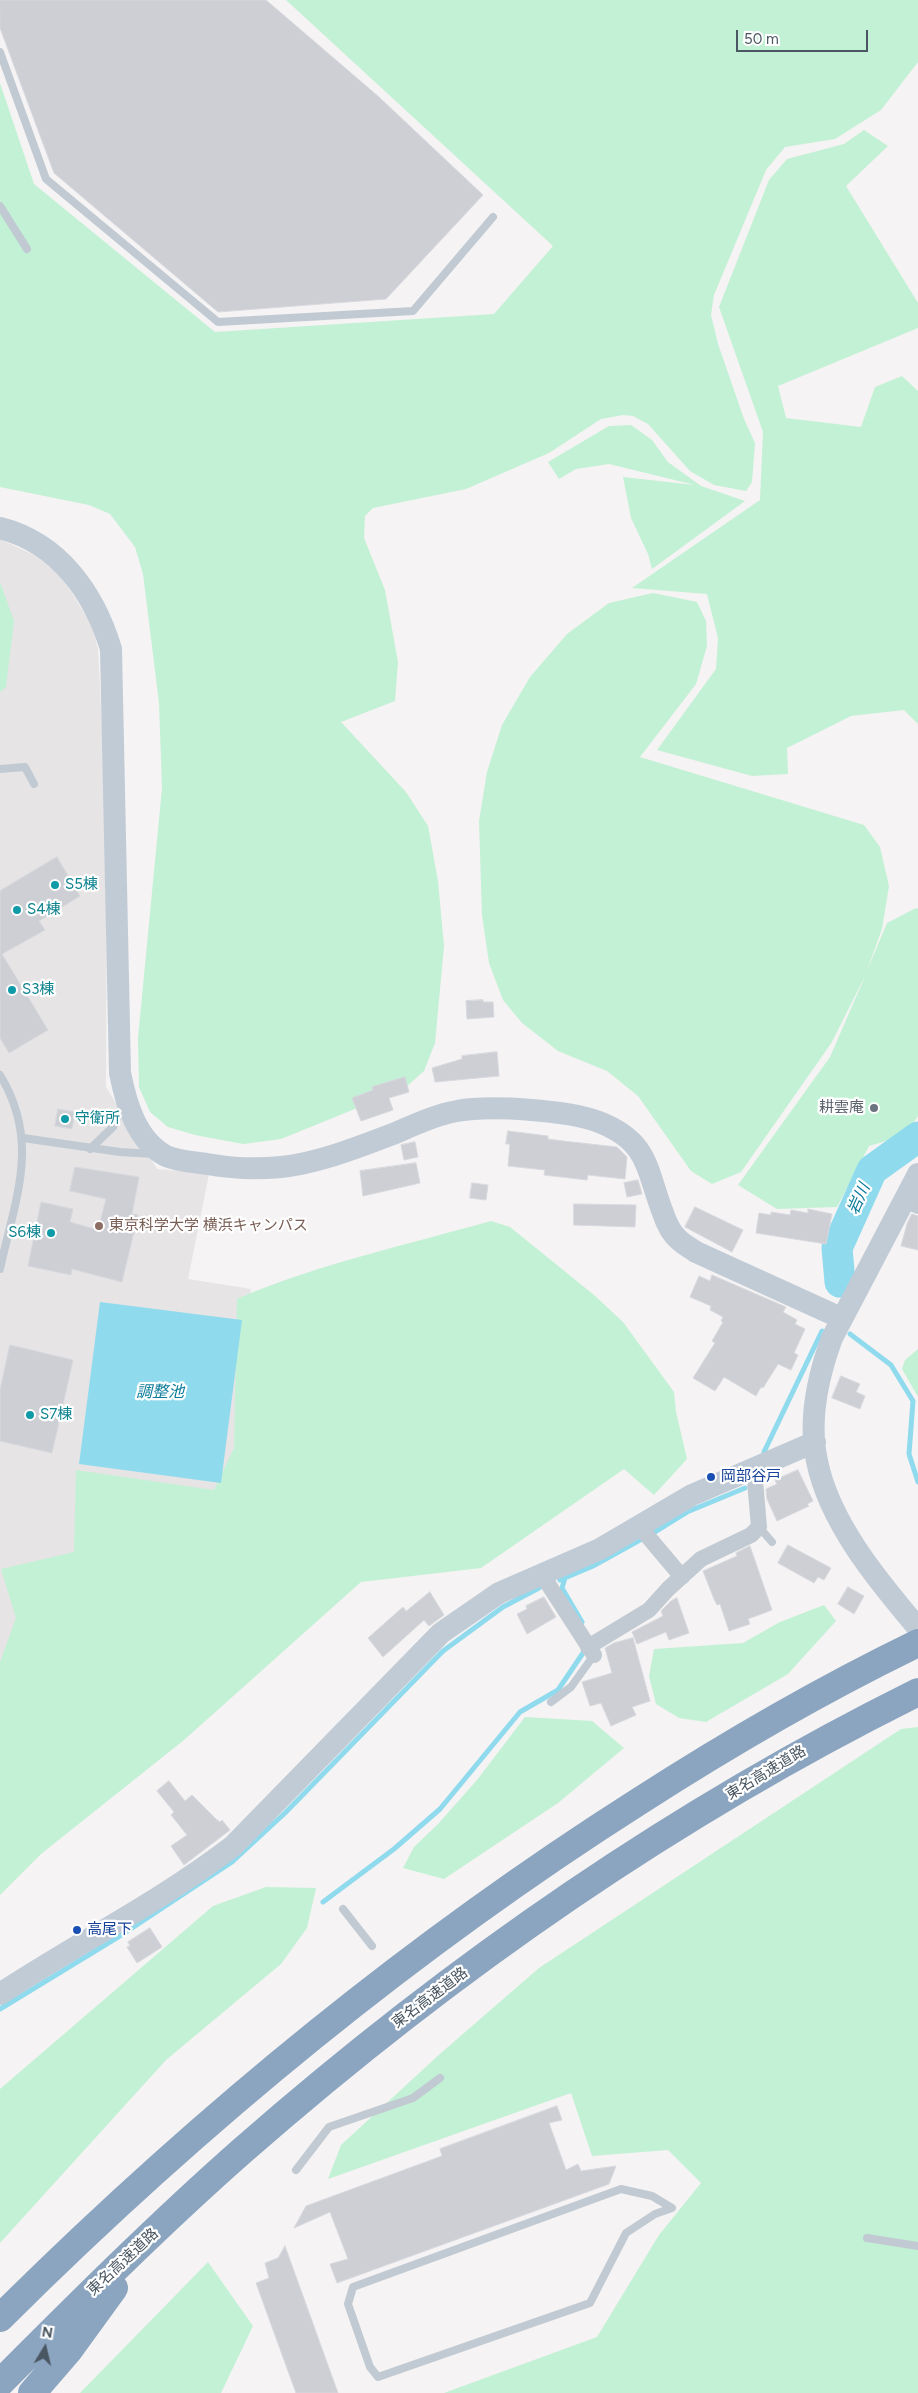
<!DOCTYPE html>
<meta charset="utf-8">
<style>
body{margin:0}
#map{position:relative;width:918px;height:2393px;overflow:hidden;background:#f5f3f3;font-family:Figtree,sans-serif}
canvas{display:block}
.north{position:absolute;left:20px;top:2323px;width:50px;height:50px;-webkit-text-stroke:4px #fff;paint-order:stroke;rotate:9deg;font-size:14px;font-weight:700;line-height:20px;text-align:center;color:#4a5661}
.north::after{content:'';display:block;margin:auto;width:18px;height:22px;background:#4a5661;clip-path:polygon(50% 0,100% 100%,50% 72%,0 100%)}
.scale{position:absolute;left:736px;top:30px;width:132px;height:22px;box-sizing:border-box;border:2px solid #4a5661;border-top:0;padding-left:6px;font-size:15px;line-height:18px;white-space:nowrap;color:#4a5661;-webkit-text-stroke:4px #fff;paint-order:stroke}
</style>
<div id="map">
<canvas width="918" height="2393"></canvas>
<div class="north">N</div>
<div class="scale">50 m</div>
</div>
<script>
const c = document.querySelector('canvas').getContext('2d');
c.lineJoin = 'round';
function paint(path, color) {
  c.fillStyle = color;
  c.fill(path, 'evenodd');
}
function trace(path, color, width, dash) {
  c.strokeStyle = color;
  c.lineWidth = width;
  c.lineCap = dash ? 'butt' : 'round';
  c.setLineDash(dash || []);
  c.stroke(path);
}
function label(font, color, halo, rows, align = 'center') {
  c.font = font + ' Figtree,"Noto Sans JP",sans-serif';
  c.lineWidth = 4.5;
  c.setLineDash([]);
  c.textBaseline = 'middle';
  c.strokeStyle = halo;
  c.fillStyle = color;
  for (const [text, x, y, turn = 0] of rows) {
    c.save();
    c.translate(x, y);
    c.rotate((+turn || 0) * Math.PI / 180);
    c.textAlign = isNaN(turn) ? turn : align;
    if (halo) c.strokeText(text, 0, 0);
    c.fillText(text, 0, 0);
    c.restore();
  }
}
const education = new Path2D(`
 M0 539 36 556 61 576 92 625 98 649 107 828 106 1087 157 1169 209 1174 188 1279 251 1289 241 1344 230 1503 0 1850Z`);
const green = new Path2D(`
 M286 0H918V62L881 110 835 139 785 147 766 170 714 295 711 315 718 344 744 419 755 443 752 482 746 491 714 485 690 471 648 424 633 416 623 415 601 419 549 453 466 489 373 508 365 516 364 538 385 590 398 662 395 701 341 722 406 792 428 826 438 881 444 946 435 1043 424 1071 404 1089 281 1139 243 1144 195 1135 168 1127 150 1112 139 1087 138 1038 162 788 159 703 143 574 135 547 110 514 89 505 0 487V83L34 184 215 332 494 314 553 246Z
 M864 130 888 146 846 186 918 303V328L778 386 786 418 861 427 875 387 902 376 918 391V724L904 710 851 716 787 748 788 774 752 776 657 750 716 669 718 638 707 594 632 588 760 500 763 432 719 307 769 180 787 159 844 144Z
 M631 425 652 440 668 462 701 486 745 501 652 569 648 554 631 518 623 477 695 485 609 464 576 469 559 479 548 462 609 426Z
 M0 582 14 621 6 687 0 692Z
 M653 593 697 602 706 621 707 646 696 684 640 757 864 825 880 847 889 886 882 929 866 973 887 923 916 908 918 909V1116L906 1135 869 1146 837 1207 777 1209 738 1185 830 1057 866 974 832 1042 741 1172 712 1184 691 1171 638 1096 607 1071 558 1051 522 1023 503 1000 489 963 482 915 479 821 487 772 502 725 530 677 567 634 609 603Z
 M491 1221 510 1227 594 1295 623 1322 674 1392 676 1412 687 1459 654 1495 624 1469 481 1568 361 1582 184 1740 41 1854 0 1895V1662L16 1618 1 1569 74 1552 76 1470 214 1490 234 1448 237 1299C318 1264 406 1245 491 1221Z
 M918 1349V1397L902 1369 905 1360Z
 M824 1605 836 1621 788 1674 706 1722 679 1718 656 1704 649 1676 654 1649 743 1643 780 1622Z
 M525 1717 592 1721 624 1748 558 1803 444 1879 403 1868 414 1847 438 1824 477 1780Z
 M918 1727V2393H444L597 2337 659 2235 701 2183 668 2150 592 2156 571 2093 328 2179 341 2145 441 2053 539 1968 901 1729Z
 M266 1887 316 1888 307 1928 281 1964 166 2060 0 2243V2089L213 1906Z
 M208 2262 253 2326 221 2393H80Z`);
const water = new Path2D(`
 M100 1302 242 1320 221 1483 79 1464Z`);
const stream = new Path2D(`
 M850 1334 891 1365 913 1401 909 1454 918 1482
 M764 1452 822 1331
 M653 1533 687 1512 745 1488
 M565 1578 562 1588 582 1622
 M560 1580 593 1566 640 1540
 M323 1902 394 1849 440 1809 520 1712 558 1690 583 1653
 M0 2009 123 1934 232 1862 285 1813 443 1651 503 1607 539 1588`);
const river = new Path2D(`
 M840 1282 837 1248 872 1170 918 1137`);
const building = new Path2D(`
 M0 0H266L379 97 483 195 386 299 218 312 54 173 0 28Z
 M57 857 80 896 39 921 45 930 2 954 48 1030 9 1053 0 1038V891Z
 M483 1000V1002H493L494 1017 467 1019 466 1001Z
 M497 1052 499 1076 435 1082 432 1068 462 1059V1056Z
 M405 1077 409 1092 389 1098 393 1110 361 1121 352 1098 373 1090 372 1087Z
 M58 1109 75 1112 72 1129 55 1126Z
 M508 1131 548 1136V1139L563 1141 617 1147 627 1157 625 1179 588 1175 587 1180 544 1175 545 1170 508 1166 510 1144H506Z
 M415 1142 418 1157 404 1160 401 1145Z
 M416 1163 420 1183 363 1196 360 1171Z
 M75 1167 139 1177 132 1214 138 1215 122 1282 72 1269 71 1275 28 1266 41 1202 73 1209 70 1222 98 1230 106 1199 70 1191Z
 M638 1180 642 1194 627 1197 624 1183Z
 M472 1183 488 1185 486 1200 470 1198Z
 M574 1204 636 1205 635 1227 574 1225Z
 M695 1207 743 1230 732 1252 685 1227Z
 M808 1209 832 1214 826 1244 756 1233 759 1213 771 1215V1212L790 1215 791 1210 808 1213Z
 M912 1214 918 1216V1250L901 1246 907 1224Z
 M712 1275 786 1307 783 1312 797 1320 795 1324 805 1329 794 1353 798 1355 791 1370 778 1364 763 1388 761 1387 756 1396 724 1377 715 1391 693 1378 715 1343 712 1341 723 1322 721 1321 723 1317 710 1310 711 1306 690 1297 699 1276 710 1281Z
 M10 1345 73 1360 52 1453 0 1441V1390Z
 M841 1376 860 1384 856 1392 865 1396 860 1409 832 1398Z
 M798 1470 813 1501 807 1504 809 1506 777 1521 767 1499 766 1489 777 1484 775 1480Z
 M788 1545 831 1568 824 1580 818 1577 814 1583 778 1563Z
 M750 1546 772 1610 748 1619 750 1624 729 1631 720 1604 717 1605 714 1599 703 1571 737 1556 736 1553Z
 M848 1587 864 1596 854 1614 838 1604Z
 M430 1592 444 1615 429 1626 424 1620 383 1657 368 1638 403 1607 406 1611Z
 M544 1597 556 1617 527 1634 517 1614 527 1609 526 1606Z
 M677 1598 689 1633 669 1640 666 1632 637 1644 632 1632 663 1616 661 1611 671 1601Z
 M633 1638 650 1701 632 1707 636 1715 611 1726 601 1703 590 1706 582 1682 612 1673 605 1648 614 1643Z
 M169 1781 185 1801 192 1795 216 1819 220 1822 222 1820 230 1830 184 1865 171 1846 187 1835 171 1815 174 1812 157 1791Z
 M150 1928 162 1947 137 1963 127 1947 130 1946 128 1942Z
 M557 2106 562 2120 549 2123 566 2170 578 2164 581 2171 616 2166 609 2184 337 2283 330 2264 348 2259 330 2212 294 2228 306 2206 442 2156 440 2149Z
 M285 2246 338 2393H296L256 2283 269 2278 265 2263 278 2258Z`);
const lane = new Path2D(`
 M0 52 46 179 218 322 413 311 493 217
 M0 206 27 249
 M0 769 25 767 34 784
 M0 1075C41 1142 15 1199 0 1269
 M23 1138 120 1152 155 1154
 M90 1149 113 1127 123 1105
 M759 1527 772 1542
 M551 1702 571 1687 594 1655
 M343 1909 372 1946
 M296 2170 329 2127 413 2098 440 2078
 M621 2189 652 2196 672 2208 655 2214 626 2233 590 2303 378 2377 370 2367 348 2304 353 2287Z
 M867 2238 918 2246`);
const street = new Path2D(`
 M904 1200 918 1206
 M639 1526 682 1577
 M541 1573 594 1655
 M588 1647 649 1610 668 1589 701 1559 751 1535 759 1527 754 1469`);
const secondary = new Path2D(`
 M0 528C59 543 94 593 111 649L120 1073C126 1103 136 1140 166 1156 177 1161 194 1162 207 1164 281 1177 325 1160 393 1134 414 1125 435 1115 457 1111 490 1105 568 1110 599 1122 650 1142 646 1170 663 1213 666 1222 670 1232 678 1239 683 1244 690 1248 696 1252L841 1318
 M918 1174 832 1338C818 1376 808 1420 817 1461 829 1522 878 1581 918 1628
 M0 1994C76 1944 160 1902 233 1846L441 1633 499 1593 600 1549 692 1495 815 1442`);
const highway = new Path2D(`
 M0 2318C194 2125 407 1949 638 1802 728 1744 821 1690 918 1643
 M0 2383C79 2304 159 2224 243 2150 447 1971 674 1813 918 1692
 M32 2393 69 2350 114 2288`);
const markers = [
 [55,885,5,"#0f9aa8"],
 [17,910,5,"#0f9aa8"],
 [12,990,5,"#0f9aa8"],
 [874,1108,5,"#6b7280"],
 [65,1119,5,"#0f9aa8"],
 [99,1226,5,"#8d6e63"],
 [51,1233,5,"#0f9aa8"],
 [30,1415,5,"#0f9aa8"],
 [711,1477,5,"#1a4fb4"],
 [77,1930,5,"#1a4fb4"]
];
const cultureNames = [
 ["S5棟",65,885],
 ["S4棟",27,910],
 ["S3棟",22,990],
 ["守衛所",75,1119],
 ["S6棟",41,1233,"right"],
 ["S7棟",40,1415]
];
const worshipNames = [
 ["耕雲庵",864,1108]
];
const educationNames = [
 ["東京科学大学 横浜キャンパス",109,1226]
];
const transitNames = [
 ["岡部谷戸",721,1477],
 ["高尾下",87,1930]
];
const streetNames = [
 ["東名高速道路",766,1773,-31],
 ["東名高速道路",430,1998,-37],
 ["東名高速道路",123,2262,-43]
];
const waterNames = [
 ["岩川",859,1199,-66],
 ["調整池",160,1392]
];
paint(education, '#e6e4e5');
paint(green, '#c3f1d5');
paint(water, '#90daee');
trace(stream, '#90daee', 5);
trace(river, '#90daee', 31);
paint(building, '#cdcfd5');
trace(building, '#d7d9de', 1);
trace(lane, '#c1cad2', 8);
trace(street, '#c1cad2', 16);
trace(secondary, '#c1cbd6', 22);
trace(highway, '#8ba5c1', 28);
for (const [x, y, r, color] of markers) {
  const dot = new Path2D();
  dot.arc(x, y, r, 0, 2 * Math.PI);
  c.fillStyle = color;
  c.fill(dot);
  trace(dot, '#fff', 2);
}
label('15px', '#0d838f', '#fff', cultureNames, 'left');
label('15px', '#5b616d', '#fff', worshipNames, 'right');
label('15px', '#785e54', '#fff', educationNames, 'left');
label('15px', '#164399', '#fff', transitNames, 'left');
label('15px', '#4a5661', '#fff', streetNames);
label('italic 16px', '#0c7c9b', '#fff', waterNames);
</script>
